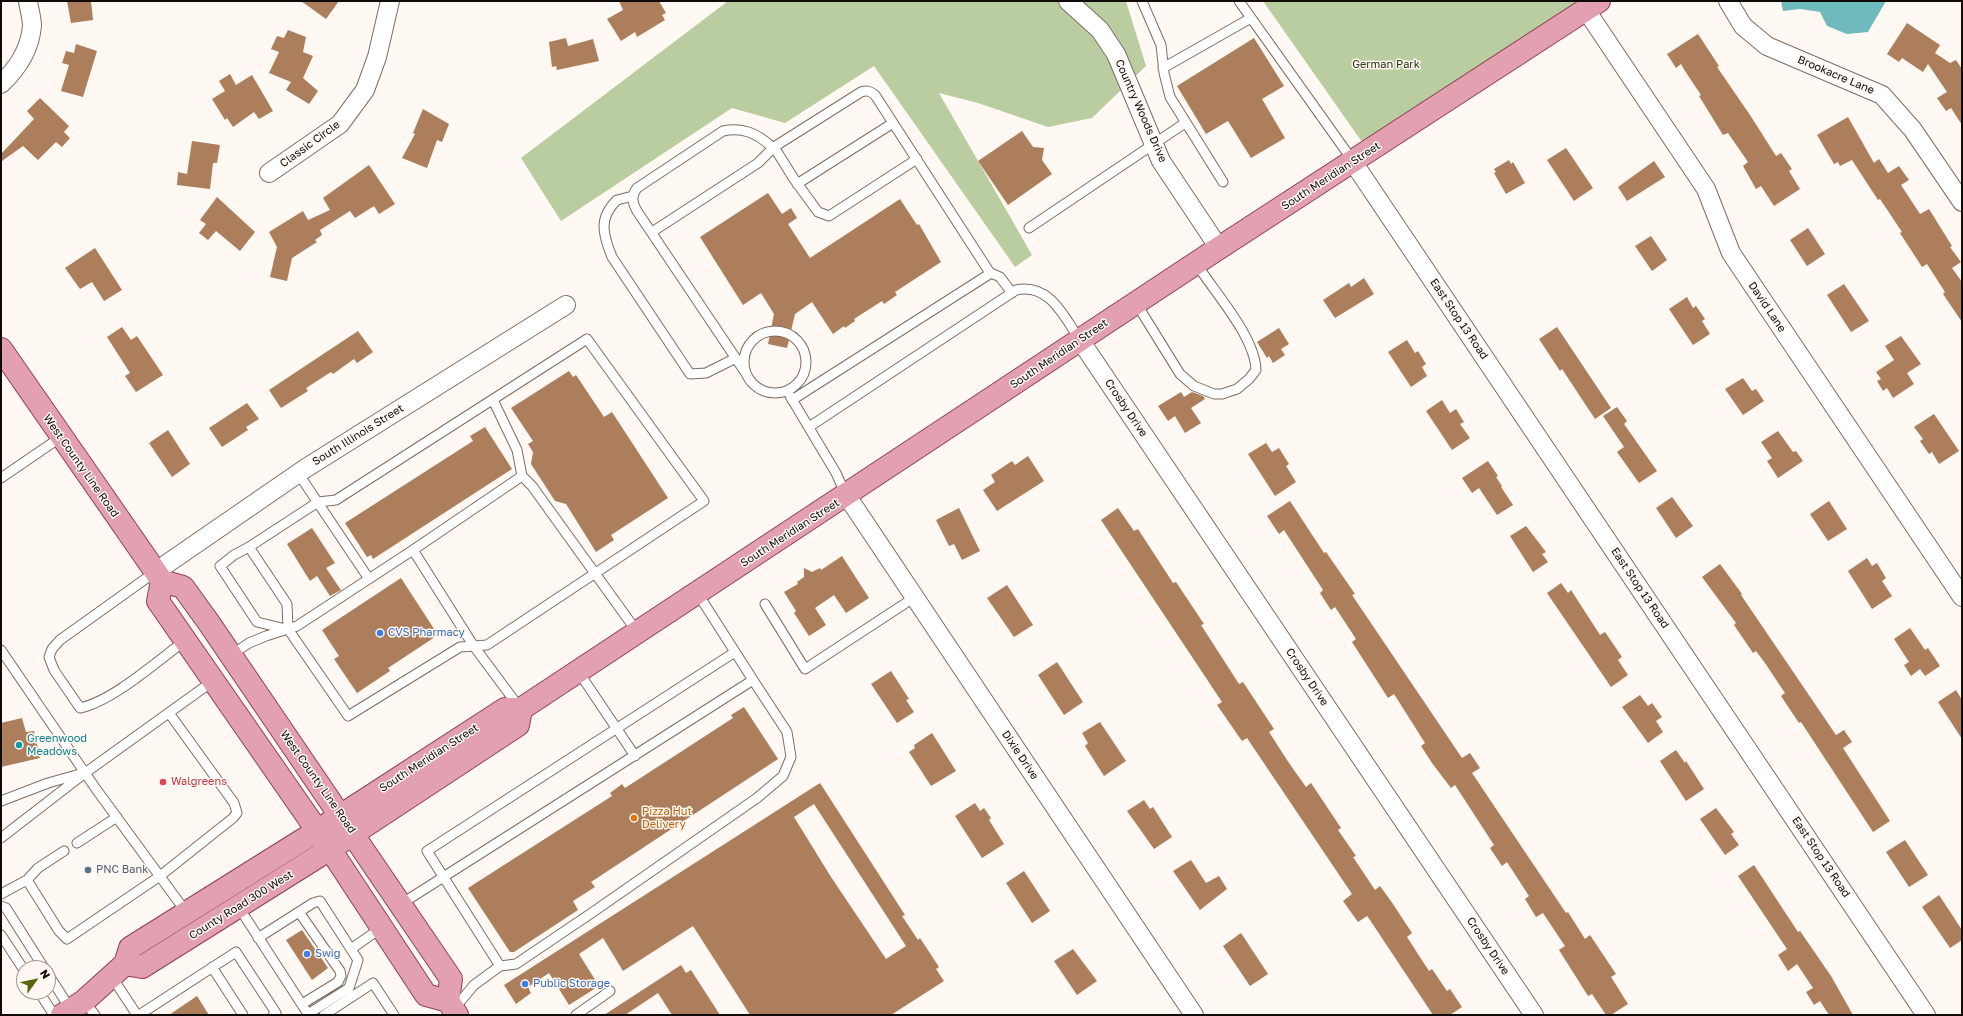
<!DOCTYPE html>
<style>
body{margin:0}
#map{position:relative;width:1963px;height:1016px;overflow:hidden;background:#fff8f3;font-family:"Golos Text",sans-serif}
canvas{display:block}
.frame{position:absolute;inset:0;border:2px solid #110b08;pointer-events:none}
.north{position:absolute;left:16px;top:960px;width:40px;height:40px;box-sizing:border-box;background:#fff8f3;border:1px solid #a09995;border-radius:50%;rotate:57deg;font-size:11px;font-weight:700;line-height:16px;text-align:center;color:#110b08}
.north::after{content:'';display:block;margin:auto;width:14px;height:18px;background:#58660d;clip-path:polygon(50% 0,100% 100%,50% 72%,0 100%)}
</style>
<div id="map">
<canvas width="1963" height="1016"></canvas>
<div class="frame"></div>
<div class="north">N</div>
</div>
<script>
const c = document.querySelector('canvas').getContext('2d');
c.lineJoin = 'round';
function paint(path, color) {
  c.fillStyle = color;
  c.fill(path, 'evenodd');
}
function trace(path, color, width, dash) {
  c.strokeStyle = color;
  c.lineWidth = width;
  c.lineCap = dash ? 'butt' : 'round';
  c.setLineDash(dash || []);
  c.stroke(path);
}
function label(font, color, halo, rows, align = 'center') {
  c.font = font + ' "Golos Text",sans-serif';
  c.lineWidth = 3;
  c.setLineDash([]);
  c.textBaseline = 'middle';
  c.strokeStyle = halo;
  c.fillStyle = color;
  for (const [text, x, y, turn = 0] of rows) {
    c.save();
    c.translate(x, y);
    c.rotate((+turn || 0) * Math.PI / 180);
    c.textAlign = isNaN(turn) ? turn : align;
    if (halo) c.strokeText(text, 0, 0);
    c.fillText(text, 0, 0);
    c.restore();
  }
}
const green = new Path2D(`
 M728 1H1126L1146 66 1092 118 1048 127 978 103 939 93 1032 255 1015 267 874 66 785 123 732 108 561 221 521 158Z
 M1263 1H1601L1369 152Z`);
const water = new Path2D(`
 M1781 1H1886L1868 32 1847 34 1827 26 1820 12 1800 9 1783 11Z`);
const building = new Path2D(`
 M67 1H91L93 20 71 23Z
 M301 1H339L326 19Z
 M619 1H659L666 13 662 15 665 20 637 37 635 32 621 41 607 19 623 10Z
 M1907 23 1940 45 1935 53 1950 63 1956 60 1962 69V125L1951 108 1946 111 1937 98 1947 92 1928 64 1923 72 1902 58 1899 62 1887 54Z
 M288 30 306 37 303 52 313 56 303 78 318 91 309 104 286 90 291 82 269 73 279 52 271 49 277 36 284 38Z
 M1698 34 1719 66 1717 67 1750 115 1776 156 1781 153 1792 169 1789 171 1800 189 1774 206 1761 186 1756 189 1743 166 1748 162 1728 133 1723 135 1699 96 1701 95 1685 71 1681 64 1676 68 1667 54Z
 M566 38 568 46 593 39 599 61 557 70 556 66 552 67 549 42Z
 M1254 38 1284 86 1262 99 1285 138 1251 158 1228 121 1206 134 1177 86Z
 M76 44 97 51 83 97 61 91 69 65 62 63 66 51 74 53Z
 M230 74 236 85 252 75 273 111 259 119 254 112 233 127 227 118 225 120 212 99 225 91 219 81Z
 M40 98 69 126 64 132 70 138 62 147 56 142 38 160 23 146 2 161 1 154 34 119 27 111Z
 M423 109 449 124 442 142 437 140 427 168 402 158 415 134 413 133Z
 M1848 117 1874 163 1879 159 1888 173 1899 166 1909 180 1901 185 1920 214 1929 209 1952 246 1950 247 1961 262 1952 268 1962 282V322L1943 294 1945 292 1927 264 1922 267 1900 233 1902 232 1880 199 1878 200 1852 160 1840 166 1838 162 1834 164 1817 135Z
 M1022 131 1033 147 1044 148 1042 160 1052 174 1008 205 978 161Z
 M192 141 220 145 217 163H213L210 189 177 185 178 172 187 174Z
 M1566 148 1593 188 1574 201 1547 160Z
 M1509 160 1511 164 1513 162 1525 183 1506 194 1494 173 1496 172 1494 169Z
 M1654 161 1665 177 1627 201 1618 187Z
 M369 165 395 204 379 214 374 206 355 218 350 211 320 230 322 235 315 240 317 242 292 258 287 281 270 277 277 247 269 232 303 211 308 220 330 210 323 198Z
 M768 193 782 214 791 208 797 218 788 224 810 258 900 199 917 225 919 224 941 262 895 292 897 295 884 304 882 301 854 319 855 321 845 328 844 326 833 334 812 302 795 314 787 348 768 344 774 314 761 293 743 305 700 237Z
 M217 197 255 232 240 251 216 231 208 240 199 233 206 224 200 220Z
 M1808 228 1825 254 1807 266 1790 240Z
 M1651 236 1667 260 1652 271 1635 246Z
 M95 248 122 290 104 301 92 282 80 289 65 268Z
 M1364 278 1374 294 1335 318 1323 300 1349 283 1351 287Z
 M1844 284 1869 321 1851 332 1827 295Z
 M1687 297 1693 308 1696 306 1705 319 1702 321 1710 334 1693 345 1669 309Z
 M122 327 131 340 137 336 163 375 136 392 125 376 130 373 107 337Z
 M1557 327 1611 408 1595 419 1562 369 1560 371 1539 339Z
 M1279 328 1289 344 1281 349 1285 355 1273 363 1269 356 1267 358 1257 342Z
 M358 331 373 352 357 363 354 359 333 374 331 372 306 388 308 391 281 408 269 390Z
 M1901 336 1921 364 1907 373 1914 384 1893 398 1887 388 1883 391 1877 381 1881 379 1876 372 1894 360 1885 346Z
 M1407 340 1415 353 1418 351 1426 364 1422 367 1427 376 1411 387 1388 352Z
 M569 371 573 377 576 375 604 417 612 412 668 498 611 535 614 540 596 552 566 504 555 501 531 464 533 452 528 444 533 441 511 408Z
 M1743 378 1752 391 1756 389 1764 401 1743 415 1725 389Z
 M1181 392 1184 397 1192 392 1203 396 1205 399 1191 408 1201 423 1185 433 1175 416 1168 421 1158 406Z
 M1442 400 1450 413 1456 409 1464 422 1460 424 1470 438 1452 450 1426 411Z
 M247 403 259 419 246 427 248 430 222 447 209 428Z
 M1617 407 1627 421 1624 424 1657 471 1639 483 1617 452 1624 447 1603 416Z
 M1934 414 1959 451 1939 464 1932 452 1929 454 1920 441 1923 439 1914 427Z
 M485 427 512 469 373 559 371 555 367 557 345 523 473 441 470 436Z
 M168 430 190 464 172 477 149 443Z
 M1778 431 1793 452 1796 451 1803 461 1778 478 1767 461 1772 458 1761 442Z
 M1266 443 1272 452 1279 448 1289 464 1286 466 1296 482 1275 496 1248 454Z
 M1028 456 1044 481 997 511 983 490 995 482 991 475 1012 461 1015 465Z
 M1488 461 1498 476 1496 477 1502 486 1501 487 1513 505 1497 515 1479 488 1472 493 1462 478Z
 M1672 497 1693 526 1676 538 1656 508Z
 M1290 501 1324 553 1326 552 1355 594 1352 595 1462 758 1470 753 1480 768 1472 773 1566 913 1568 912 1585 939 1590 935 1616 974 1611 977 1628 1004 1611 1015H1606L1592 994 1588 996 1559 950 1565 946 1543 913 1536 917 1525 899 1529 896 1507 862 1502 866 1490 848 1494 845 1455 785 1451 788 1432 763 1421 746 1425 743 1394 694 1388 698 1352 642 1356 639 1335 607 1331 610 1320 593 1323 590 1284 530 1279 534 1267 516Z
 M1829 501 1847 529 1828 541 1810 514Z
 M959 508 980 551 962 560 954 544 949 546 936 520Z
 M1118 508 1134 531 1138 529 1173 583 1176 582 1204 624 1201 625 1239 684 1243 682 1274 729 1269 732 1289 763 1306 787 1311 783 1341 828 1338 830 1356 856 1353 857 1375 890 1380 886 1393 904 1412 933 1407 937 1429 971 1432 969 1447 991 1450 989 1462 1007 1450 1015H1433L1370 920 1367 916 1358 922 1343 901 1352 894 1247 738 1242 741 1217 705 1222 702 1101 520Z
 M1526 526 1546 552 1542 554 1548 562 1533 572 1510 536Z
 M312 528 335 563 326 568 341 590 330 596 317 576 310 581 287 544Z
 M842 556 869 598 846 613 834 595 815 608 826 625 809 636 794 613 796 611 784 592 798 584 797 582 804 577V568L812 572 820 568 821 570Z
 M1867 558 1872 566 1877 563 1886 578 1882 581 1892 596 1872 609 1848 571Z
 M1720 564 1742 594 1741 595 1836 735 1844 730 1852 742 1843 748 1890 821 1873 832 1801 722 1799 723 1781 696 1785 693 1765 663 1756 651 1753 653 1734 625 1736 623 1702 577Z
 M401 578 438 635 388 668 390 671 357 693 334 659 339 656 322 630Z
 M1561 583 1568 593 1571 590 1600 635 1605 632 1622 657 1618 660 1628 675 1611 687 1547 593Z
 M1007 585 1033 625 1014 637 987 598Z
 M1910 628 1925 650 1928 648 1940 666 1925 676 1920 669 1911 676 1904 665 1909 662 1894 639Z
 M1057 662 1083 702 1064 715 1038 675Z
 M891 671 909 699 906 700 914 712 897 723 871 684Z
 M1956 690 1962 700V739L1938 702Z
 M1640 695 1648 706 1652 703 1662 717 1656 721 1663 732 1648 743 1622 707Z
 M744 707 778 759 591 882 595 887 573 901 578 910 514 952H510L468 888 612 796 610 793 622 784 625 788 733 718 731 715Z
 M22 718 26 732 34 731 40 758 1 767V723Z
 M1100 722 1126 761 1104 776 1085 746 1088 743 1082 733Z
 M932 733 956 771 931 786 909 752 915 748 914 745Z
 M1676 750 1685 763 1686 761 1704 789 1686 801 1660 761Z
 M820 783 905 915 902 916 918 940 920 938 939 967 936 969 944 981 891 1015H750L693 926 623 971 603 938 579 954 599 986 569 1005 549 973 528 987 531 993 516 1004 504 985ZM814 804 906 946 886 959 831 877 794 817Z
 M1144 800 1150 809 1153 807 1172 837 1154 849 1127 811Z
 M975 803 980 811 984 808 991 818 989 820 1004 844 982 858 955 816Z
 M1716 808 1734 832 1731 834 1739 845 1725 855 1700 819Z
 M1905 840 1928 875 1909 887 1886 852Z
 M1191 860 1206 883 1219 876 1227 889 1200 910 1173 871Z
 M1754 865 1798 932 1800 931 1831 976 1853 1015H1829L1820 1001 1814 1005 1806 992 1813 988 1797 964 1788 971 1778 955 1787 949 1738 876Z
 M1024 871 1050 911 1032 923 1006 883Z
 M1939 895 1962 930V940L1950 948 1922 907Z
 M302 930 328 968 312 980 286 940Z
 M1241 933 1268 974 1250 986 1223 946Z
 M1073 949 1097 981 1077 995 1054 961Z
 M681 965 686 973 691 970 720 1015H672L658 993 625 1015H604Z
 M197 996 209 1015H169Z`);
const service = new Path2D(`
 M1142 1 1161 45 1164 73 1170 97 1223 182
 M1239 1 1353 161
 M1163 68 1251 18
 M797 184 893 123
 M633 196 617 200C598 218 603 235 612 257L690 374 706 373 736 358
 M1029 228 1185 123
 M652 232 758 163 774 147 794 179 818 212 829 216 917 159
 M1136 303 1180 374 1194 386 1214 394H1222L1237 389 1249 379 1256 370C1255 336 1214 292 1196 263
 M744 362a31 31 0 1 1 62 0a31 31 0 1 1-62 0Z
 M587 339 704 501 487 645 460 647 348 716 288 629 287 604 249 547 318 502 336 500Z
 M745 372 637 211C632 202 631 196 637 188L723 131C743 127 756 133 771 146L774 147 861 92C867 90 870 91 875 95L990 273
 M790 396 836 473 846 495
 M493 400 517 450 522 476
 M792 400 991 273 1000 277 1012 293
 M809 427 1016 290C1050 283 1064 317 1080 340
 M298 473 369 579
 M1 478 61 437
 M249 547 234 555 220 566 257 622 286 629
 M413 550 522 476 532 486 638 633
 M155 572 60 640 52 649 49 657 54 670 80 708C113 701 157 661 186 640
 M765 604 805 669 915 597
 M1 650 96 789 186 912
 M231 655 249 643 266 636 297 626 413 550 473 645 519 707
 M578 671 635 756
 M1 801 48 783 80 774
 M1 838 85 773 213 681
 M77 843 117 817
 M64 851 38 868 27 880 59 931 67 939 160 876 233 818 237 813 234 803 169 713
 M1 894 27 880
 M401 904 753 680 698 594
 M1 906 6 908 44 968
 M238 906 308 1014 349 988 358 960 320 901 313 903 258 938
 M299 912 340 971 341 976 338 982 302 1004
 M1 935 24 970
 M351 949 381 928
 M500 966 516 964 593 912 757 798 783 776 791 757 787 732 753 680
 M212 967 243 1015
 M48 974 71 1010
 M112 977 137 1015
 M39 992 54 1015
 M84 1001 95 1015
 M453 1010 474 985 500 966 427 851 735 652
 M139 1015 236 952 276 1013 273 1015
 M324 1015 373 983 394 1015
 M576 1015 610 991`);
const minor = new Path2D(`
 M1068 1 1100 30 1116 54 1161 161 1219 248
 M1728 1 1743 26 1767 46 1882 95 1913 130 1962 202
 M1586 10 1706 189 1731 253 1962 597
 M1 84C17 69 30 49 32 26 32 18 29 9 28 1
 M1353 162 1926 1015
 M269 173 340 124 365 90 377 57 390 1
 M1080 340 1534 1015
 M847 496 1194 1015
 M155 572 306 468 566 305`);
const primary = new Path2D(`
 M1 349 162 581 183 587 209 623 451 979 448 1001
 M162 581 158 601 330 849 426 995 448 1001 457 1015
 M125 964 142 967 330 849 518 725 521 709
 M62 1015 84 1001 125 964 130 948 317 831 505 709H521L1219 248 1599 1`);
const markers = [
 [380,633,4,"#3f7fe0"],
 [19,745,4,"#0f9aa8"],
 [163,782,4,"#e0444e"],
 [634,818,4,"#e8710a"],
 [88,870,4,"#5c6f8a"],
 [307,954,4,"#3f7fe0"],
 [525,984,4,"#3f7fe0"]
];
const parkNames = [
 ["German Park",1386,65]
];
const streetNames = [
 ["Brookacre Lane",1836,75,23],
 ["Country Woods Drive",1141,111,66],
 ["Classic Circle",310,144,-36],
 ["South Meridian Street",1331,176,-33],
 ["David Lane",1767,307,56],
 ["East Stop 13 Road",1459,319,56],
 ["South Meridian Street",1059,354,-34],
 ["Crosby Drive",1126,408,56],
 ["South Illinois Street",358,435,-32],
 ["West County Line Road",81,466,55],
 ["South Meridian Street",790,533,-33],
 ["East Stop 13 Road",1640,588,56],
 ["Crosby Drive",1307,677,56],
 ["Dixie Drive",1020,755,56],
 ["South Meridian Street",429,758,-33],
 ["West County Line Road",318,782,55],
 ["East Stop 13 Road",1821,857,56],
 ["County Road 300 West",241,905,-32],
 ["Crosby Drive",1488,946,56]
];
const shopNames = [
 ["CVS Pharmacy",388,633],
 ["Swig",315,954],
 ["Public Storage",533,984]
];
const cultureNames = [
 ["Greenwood",27,739],
 ["Meadows",27,752]
];
const healthNames = [
 ["Walgreens",171,782]
];
const foodNames = [
 ["Pizza Hut",642,812],
 ["Delivery",642,825]
];
const serviceNames = [
 ["PNC Bank",96,870]
];
paint(green, '#bacda1');
paint(water, '#6fbabc');
paint(building, '#ac7e5c');
trace(service, '#7d6d63', 11);
trace(minor, '#7d6d63', 20);
trace(primary, '#8c4253', 24);
trace(service, '#fff', 9);
trace(minor, '#fff', 18);
trace(primary, '#e2a0b0', 22);
for (const [x, y, r, color] of markers) {
  const dot = new Path2D();
  dot.arc(x, y, r, 0, 2 * Math.PI);
  c.fillStyle = color;
  c.fill(dot);
  trace(dot, '#fff8f3', 1.5);
}
label('11px', '#27350f', '#fff8f3', parkNames);
label('11px', '#110b08', '#fff8f3', streetNames);
label('11px', '#366cbe', '#fff8f3', shopNames, 'left');
label('11px', '#0d838f', '#fff8f3', cultureNames, 'left');
label('11px', '#be3a42', '#fff8f3', healthNames, 'left');
label('11px', '#c56008', '#fff8f3', foodNames, 'left');
label('11px', '#4e5e75', '#fff8f3', serviceNames, 'left');
</script>
